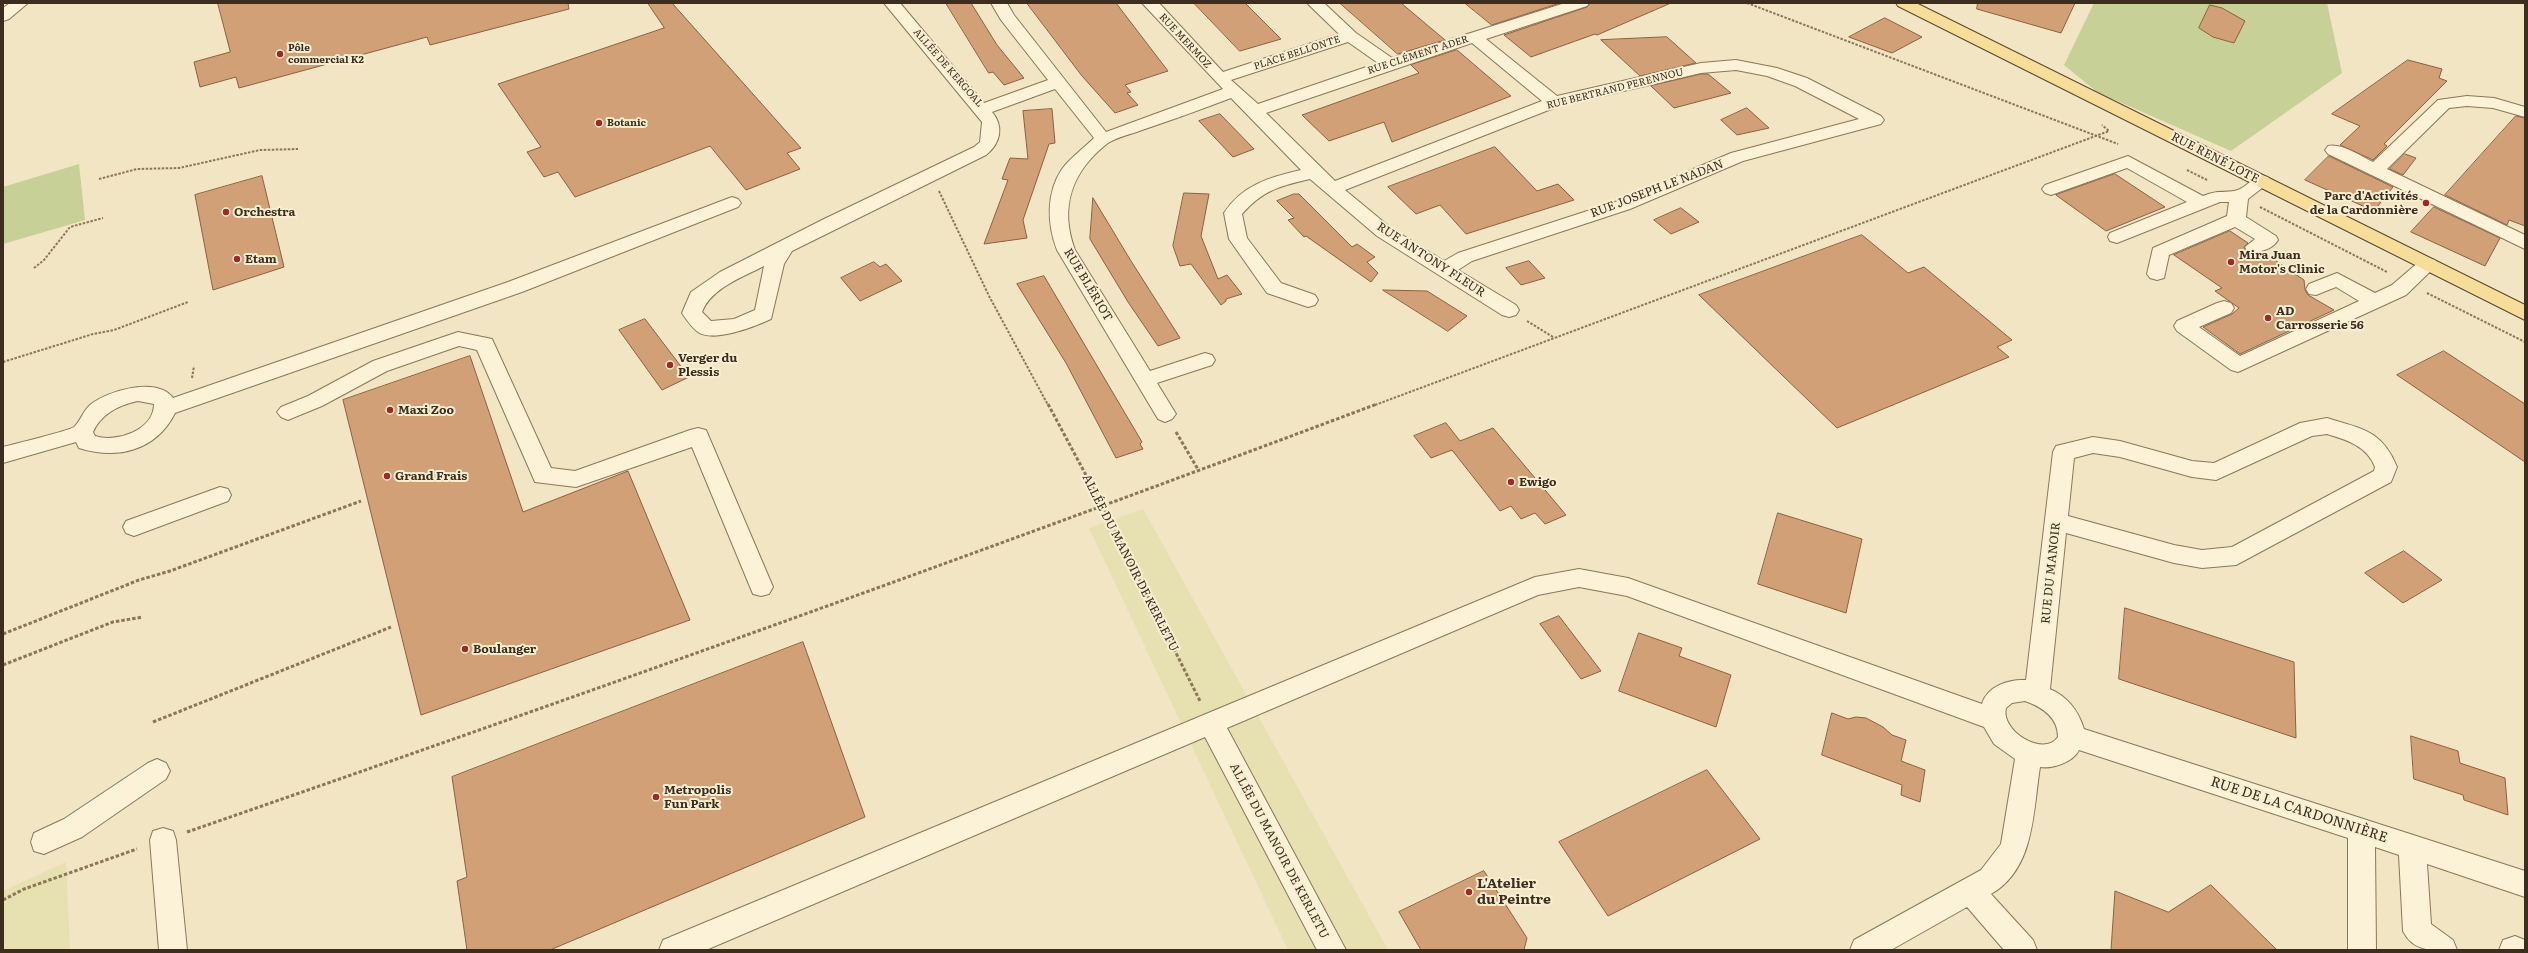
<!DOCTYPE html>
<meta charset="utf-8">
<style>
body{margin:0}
#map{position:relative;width:2528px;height:953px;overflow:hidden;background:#f1e5c3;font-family:Literata,serif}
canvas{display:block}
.frame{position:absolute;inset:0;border:4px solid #3c2d1e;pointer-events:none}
</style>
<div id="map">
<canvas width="2528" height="953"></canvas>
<div class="frame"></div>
</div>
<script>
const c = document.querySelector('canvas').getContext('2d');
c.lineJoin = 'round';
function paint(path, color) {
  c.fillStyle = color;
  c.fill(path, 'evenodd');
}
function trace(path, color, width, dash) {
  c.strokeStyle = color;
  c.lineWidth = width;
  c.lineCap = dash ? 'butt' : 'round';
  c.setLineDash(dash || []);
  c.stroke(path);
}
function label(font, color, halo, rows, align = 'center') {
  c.font = font + ' Literata,serif';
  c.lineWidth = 4;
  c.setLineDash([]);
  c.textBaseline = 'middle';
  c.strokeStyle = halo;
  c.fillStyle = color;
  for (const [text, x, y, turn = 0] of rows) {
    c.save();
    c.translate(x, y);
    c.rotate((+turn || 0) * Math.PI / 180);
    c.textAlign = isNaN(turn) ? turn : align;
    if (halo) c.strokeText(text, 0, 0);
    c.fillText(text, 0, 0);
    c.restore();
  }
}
const farmland = new Path2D(`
 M1143 509 1388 950H1288L1089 528Z
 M66 862 70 950H3V891Z`);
const green = new Path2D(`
 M2094 3H2327L2342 73 2231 151 2097 92 2064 65Z
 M79 164 85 220 3 244V187Z`);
const building = new Path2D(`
 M218 3H568L569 9 430 45 427 37 239 88 236 77 200 87 194 62 230 52Z
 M648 3H672L801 148 787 153 800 169 746 190 710 146 575 197 558 172 544 177 527 152 541 147 498 84 664 28Z
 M946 3H971L997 45 1024 78 1004 85 993 72 989 73Z
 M1027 3H1116L1168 71 1125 85 1131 92 1127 93 1138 105 1115 113 1082 76Z
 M1194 3H1245L1281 39 1240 51Z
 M1340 3H1401L1445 40 1398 54Z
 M1465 3H1560L1492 25Z
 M1590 3H1671L1597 35 1595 34 1531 57 1504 35 1587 7Z
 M1978 3H2075L2061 33 1977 9Z
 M2210 5 2222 8 2245 21 2234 43 2213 37 2199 28Z
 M1885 18 1922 37 1892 53 1849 37Z
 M1667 37 1696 63 1640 76 1601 40Z
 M1457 50 1511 96 1392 142 1384 122 1329 141 1302 115 1419 73 1411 65Z
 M2408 60 2442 69 2439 78 2447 81 2384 144 2387 146 2373 160 2340 145 2360 126 2332 114Z
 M1701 74H1708L1731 93 1674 108 1651 86Z
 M1747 108 1769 128 1737 135 1721 120Z
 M1052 109 1055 143 1049 144 1023 220 1027 238 984 244 1008 180 1002 179 1010 158 1028 159 1023 111Z
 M1220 114 1254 149 1233 157 1199 121Z
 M2516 116 2525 118V226L2509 220 2507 225 2445 195Z
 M1495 147 1537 191 1558 184 1574 200 1466 234 1440 205 1416 214 1388 187Z
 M2405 154 2416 158 2403 175 2390 169Z
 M2329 156 2393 187 2374 211 2305 180Z
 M2115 174 2165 207 2106 231 2056 195Z
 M262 176 284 267 213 290 195 195Z
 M1184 193 1209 194 1201 236 1218 279 1227 275 1242 294 1226 299V301L1221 305 1191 264 1180 266 1173 246Z
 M1294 194H1299L1352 247 1357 244 1375 257 1367 262 1378 273 1371 282 1306 236 1304 237 1288 220 1294 218 1277 201Z
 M1093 198 1131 261 1180 338 1158 346 1128 302 1090 239Z
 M2434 207 2500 238 2485 266 2411 232Z
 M1681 208 1699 222 1671 234 1654 220Z
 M2230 231 2248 243 2244 247 2246 252H2263L2304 280 2305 290 2308 295 2334 310 2240 354 2203 327 2232 314 2239 308 2215 291 2222 288 2174 255Z
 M1862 235 1908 273 1924 267 2012 340 1997 347 2009 357 1837 428 1699 295Z
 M1529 261 1545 278 1521 285 1506 268Z
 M874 262 880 267 886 264 902 281 860 301 841 278Z
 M1044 276 1142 442 1140 444 1143 449 1116 458 1066 363 1017 284Z
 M1383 290 1427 291 1467 316 1448 331Z
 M645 319 689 377 662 390 619 330Z
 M2444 351 2525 404V462L2397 375Z
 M470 356 523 512 628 471 690 620 421 715 343 400Z
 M1446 423 1460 441 1493 428 1566 515 1545 524 1535 513 1521 519 1511 506 1500 511 1452 450 1431 458 1414 436Z
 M1778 513 1862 539 1846 613 1758 584Z
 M2404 551 2442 580 2403 603 2365 573Z
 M2125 608 2294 662 2296 738 2119 679Z
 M1559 616 1601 671 1581 679 1540 624Z
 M1639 633 1682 648 1679 656 1731 675 1716 727 1619 691Z
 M803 642 865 817 550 950H467L457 881 467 877 452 777Z
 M1832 713 1848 719 1856 717 1866 718 1883 727 1892 735 1906 740 1901 761 1925 770 1920 802 1901 795 1902 785 1822 755Z
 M2411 736 2458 751 2460 763 2505 778 2508 815 2464 800 2463 795 2414 779Z
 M1707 770 1760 839 1608 916 1559 842Z
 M1484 871 1527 938 1524 950H1421L1399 912Z
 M2211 885 2277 950H2111L2115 891 2168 912Z`);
const pathFar1 = new Path2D(`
 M1747 3 2118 144
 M2187 170 2207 180
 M99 179 137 169 179 168 260 150 298 149
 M939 191 989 296 1048 405
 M2260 207 2387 272
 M34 268 44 260 70 227 103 218
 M2427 293 2525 342
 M1527 321 1553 337
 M3 362 93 334 114 330 188 302
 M192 378 194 366
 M1375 405 2109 131 2102 125`);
const path = new Path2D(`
 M1048 404 1103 507 1200 701
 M1176 432 1199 471
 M3 634 139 580 170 571 361 501
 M3 665 113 622 143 617
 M153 722 391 627
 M187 832C586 694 982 552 1377 404
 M3 900 24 889 137 849`);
const minor = new Path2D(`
 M10 3H28L9 19 3 21V8Z
 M884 3H900L984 103 1048 80 1001 20 991 3H1007L1014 15 1106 132 1223 89 1142 3H1159L1223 72 1339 34 1307 3H1324L1356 33 1392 58 1565 3H1589L1587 6 1486 39 1557 96 1701 63 1736 60 1777 68 1807 78 1881 116 1884 120 1881 124 1743 161 1630 209 1472 261 1458 270 1516 305 1519 310 1516 315 1509 317 1502 315 1377 236 1310 179C1280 186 1263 190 1242 214L1247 238 1281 283 1315 295 1318 300 1315 305 1308 307 1267 293 1229 239 1224 213C1242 185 1270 177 1301 170L1231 98C1202 109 1172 120 1142 130 1132 134 1117 137 1108 143 1072 171 1059 207 1075 250L1150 371 1205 353 1212 355 1215 360 1212 365 1157 383 1176 414 1172 419 1165 422 1158 419 1057 250C1047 224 1046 193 1062 169 1070 158 1084 148 1094 138L1055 89 992 112C1004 126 1001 143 986 155L792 251 784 264 771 319C756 326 714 343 698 332 692 328 686 319 682 313L691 292 720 272 822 220 974 147 980 142 982 122ZM1348 42 1378 63 1258 104 1231 80ZM1472 43 1542 101 1335 181 1266 113ZM1736 70 1767 76 1795 86 1859 119 1731 153 1618 201 1458 253 1444 261 1391 228 1345 190 1559 106 1701 73ZM764 266 755 310 734 319 711 321 702 312C711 288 743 277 764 266Z
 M2467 96 2494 98 2525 107V117L2493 108 2467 106 2449 108 2387 169 2525 235V249L2328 154 2325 150 2328 146C2342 143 2360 156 2373 162L2438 100Z
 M2128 156 2203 196C2217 190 2221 193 2234 191 2248 189 2252 173 2268 177L2271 181 2248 199 2246 217 2276 236 2278 240C2273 249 2258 254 2247 251L2245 247 2255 239 2235 227 2169 255 2164 278 2157 280 2150 278 2147 274 2153 248 2227 216 2229 202H2220L2117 243 2110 241 2108 237 2110 233 2187 202 2127 168 2051 195 2045 193 2042 189 2045 185Z
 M732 197 738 199 741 203 738 207 522 292 175 413C156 451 117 460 79 448L76 442 3 463V447C14 444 68 431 74 427 80 422 83 411 90 405 107 391 157 376 173 398L508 282ZM138 401 154 404C154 430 117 443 95 436L93 432C101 414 119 405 138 401Z
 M2428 258 2435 260 2438 264 2406 295 2238 372 2231 370 2177 331 2174 326 2177 321 2217 303 2224 301 2231 303 2234 308 2231 313 2199 327 2240 356 2359 301 2336 287 2316 295 2309 294 2306 289 2309 284 2337 273 2375 293 2392 285 2421 260Z
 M458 332 492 339 551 468 575 471 690 430 698 428 706 430 773 587 769 594 761 596 753 594 692 447 576 487 535 482 477 350 459 346 387 371 322 406 295 417 288 420 281 417 277 412 281 407 308 396 373 361Z
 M2327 418C2362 429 2382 430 2397 467L2391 482 2236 565 2202 568 2174 563 2066 533 2050 689C2068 697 2078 710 2084 729L2525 871V897L2427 864 2431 924 2453 940 2457 950C2434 950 2414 953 2403 931L2399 855 2375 847 2376 950H2348V838L2079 750C2073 762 2053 769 2040 767 2033 811 2035 869 1991 894L2033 940 2037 950H2004L1967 907 1891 950H1850L1854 940 1981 870 2001 844 2015 759 1994 744 1984 727 1627 596 1579 587 1538 595 1227 728 1346 950H1317L1205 737 706 950H659L663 940 1535 577 1579 569 1628 578 1982 704C1987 686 2009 679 2026 680L2053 452 2056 446 2093 437 2120 441 2192 461 2214 463 2300 423ZM2327 434C2347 440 2367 446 2375 467L2374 471 2232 547 2202 550 2174 545 2068 516 2074 458 2093 453 2120 457 2192 477 2216 480 2312 436ZM2025 701C2042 707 2058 717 2058 737 2043 758 2000 730 2006 708L2012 703Z
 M220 487 228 489 231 495 228 501 134 536 126 533 123 527 126 521Z
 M157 759 166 763 170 771 166 779 82 837 44 854 34 851 31 842 34 833 64 819 148 763Z
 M163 828 173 831 176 840 187 950H159L150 840 153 831Z
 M2515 936 2525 940V950H2499L2503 940Z`);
const major = new Path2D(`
 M1896 3H1916L2525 305V320L1898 6Z`);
const markers = [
 [280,54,4,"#9f2925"],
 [599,123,4,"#9f2925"],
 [2426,203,4,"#9f2925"],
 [226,212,4,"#9f2925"],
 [237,259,4,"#9f2925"],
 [2231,262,4,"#9f2925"],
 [2268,318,4,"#9f2925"],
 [670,365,4,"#9f2925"],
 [390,410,4,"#9f2925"],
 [387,476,4,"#9f2925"],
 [1511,482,4,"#9f2925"],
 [465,649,4,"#9f2925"],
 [656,797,4,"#9f2925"],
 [1469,892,4,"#9f2925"]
];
const farStreetnames = [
 ["RUE MERMOZ",1185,41,47],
 ["PLACE BELLONTE",1297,53,-18],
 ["RUE CLÉMENT ADER",1418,55,-18],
 ["ALLÉE DE KERGOAL",948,68,49],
 ["RUE BERTRAND PERENNOU",1615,89,-14]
];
const farPoinames = [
 ["Pôle",288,48],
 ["commercial K2",288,60],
 ["Botanic",607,123]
];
const streetNames = [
 ["RUE RENÉ LOTE",2215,158,27],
 ["RUE JOSEPH LE NADAN",1657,189,-21],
 ["RUE ANTONY FLEUR",1431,260,33],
 ["RUE BLÉRIOT",1088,285,59],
 ["ALLÉE DU MANOIR DE KERLETU",1130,563,63],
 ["RUE DU MANOIR",2051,573,-84],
 ["ALLÉE DU MANOIR DE KERLETU",1279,851,62]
];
const poiNames = [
 ["Parc d'Activités",2418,196,"right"],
 ["de la Cardonnière",2418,210,"right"],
 ["Orchestra",234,212],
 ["Mira Juan",2239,255],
 ["Motor's Clinic",2239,269],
 ["Etam",245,259],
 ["AD",2276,311],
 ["Carrosserie 56",2276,325],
 ["Verger du",678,358],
 ["Plessis",678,372],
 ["Maxi Zoo",398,410],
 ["Grand Frais",395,476],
 ["Ewigo",1519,482],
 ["Boulanger",473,649],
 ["Metropolis",664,790],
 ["Fun Park",664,804]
];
const nearStreetnames = [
 ["RUE DE LA CARDONNIÈRE",2299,810,18]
];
const nearPoinames = [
 ["L'Atelier",1477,884],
 ["du Peintre",1477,900]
];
paint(farmland, '#e7e0b0');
paint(green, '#c7d096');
paint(building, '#d1a077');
trace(building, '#8d603d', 1);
trace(minor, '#8c7659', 2);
trace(major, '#5a442d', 2);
trace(pathFar1, '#8c7659', 2, [2.5, 1.5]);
trace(path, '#8c7659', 3, [3.5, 2]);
paint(minor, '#fbf2d7');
paint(major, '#f6dd99');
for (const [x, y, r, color] of markers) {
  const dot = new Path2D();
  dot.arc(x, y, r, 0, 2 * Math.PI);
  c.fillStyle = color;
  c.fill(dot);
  trace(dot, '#f8efd3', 1.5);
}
label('10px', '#3c2d1e', '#f8efd3', farStreetnames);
label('bold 10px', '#3c2d1e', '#f8efd3', farPoinames, 'left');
label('12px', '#3c2d1e', '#f8efd3', streetNames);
label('bold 12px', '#3c2d1e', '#f8efd3', poiNames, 'left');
label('14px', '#3c2d1e', '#f8efd3', nearStreetnames);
label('bold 14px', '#3c2d1e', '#f8efd3', nearPoinames, 'left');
</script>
